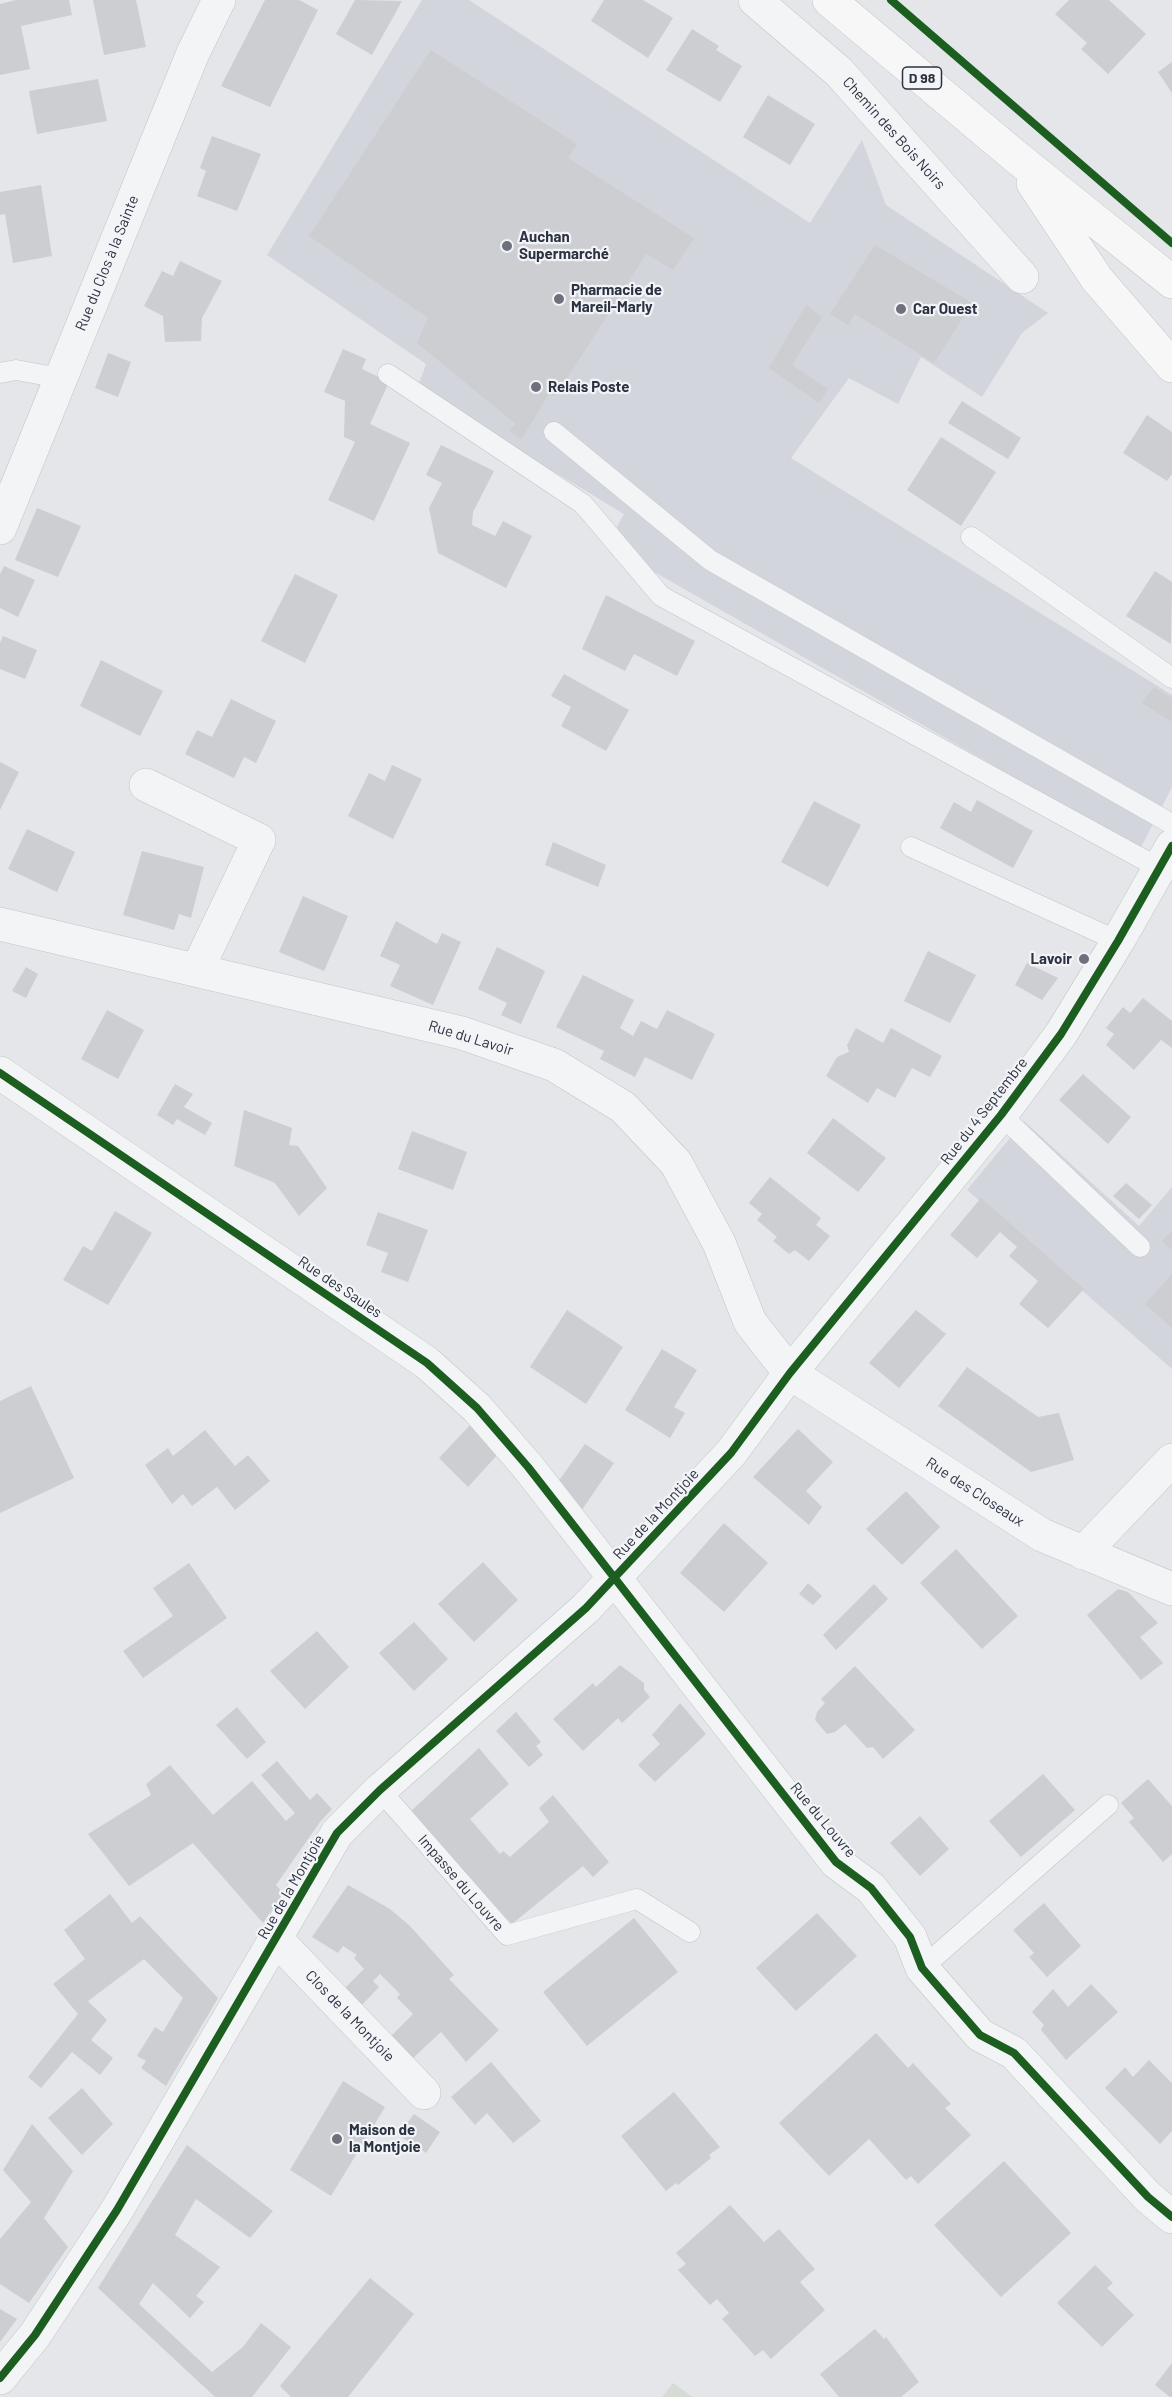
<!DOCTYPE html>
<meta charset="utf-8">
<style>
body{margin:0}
canvas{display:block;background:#e4e6e9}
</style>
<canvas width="1172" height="2397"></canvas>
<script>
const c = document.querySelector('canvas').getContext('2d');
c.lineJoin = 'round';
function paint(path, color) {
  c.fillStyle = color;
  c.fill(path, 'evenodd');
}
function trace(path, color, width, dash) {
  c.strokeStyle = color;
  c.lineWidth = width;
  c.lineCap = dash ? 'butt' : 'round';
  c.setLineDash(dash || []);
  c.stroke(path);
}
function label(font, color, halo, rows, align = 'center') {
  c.font = font + ' Barlow,sans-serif';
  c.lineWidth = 4.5;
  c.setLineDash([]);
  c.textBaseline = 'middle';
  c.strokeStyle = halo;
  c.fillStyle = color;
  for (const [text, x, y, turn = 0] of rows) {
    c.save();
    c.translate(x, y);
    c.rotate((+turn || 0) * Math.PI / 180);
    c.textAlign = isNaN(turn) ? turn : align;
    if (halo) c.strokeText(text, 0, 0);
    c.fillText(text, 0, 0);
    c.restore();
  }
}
const built = new Path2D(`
 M422 0H469L810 223 862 140 886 205 1048 313 1022 333 982 397 921 357 898 404 849 378 791 458 1172 695V787L1140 849 607 545 624 514 417 389 426 364 267 255Z
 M1024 1121 1139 1226 1172 1187V1369L967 1190Z`);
const green = new Path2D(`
 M673 2383 693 2397H662Z`);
const building = new Path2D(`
 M16 0H69L72 15 21 26 30 69 0 75V4Z
 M93 0H136L146 47 104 55Z
 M265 0H299L318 10 270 107 221 86Z
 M355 0 402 1 372 55 336 34Z
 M604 0H643L673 18 648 58 591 21Z
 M1069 0H1109L1146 34 1108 74 1081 49 1087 43 1055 14Z
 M692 29 719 46 716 50 742 66 720 102 666 70Z
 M431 50 577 144 568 158 694 238 673 270 646 254 556 396 548 395 522 439 509 431 516 424 417 343 428 318 309 236Z
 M1172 62V93L1158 72Z
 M98 79 107 121 37 134 29 91Z
 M768 95 815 124 790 165 743 137Z
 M212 136 261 154 237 211 197 196 206 171 200 168Z
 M41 185 52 256 13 263 5 214 0 215V192Z
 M875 245 972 303 934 363 855 314 848 325 830 314Z
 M180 261 222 281 202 318 201 341 165 342 163 316 144 306 162 271 173 276Z
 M806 305 822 317 792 365 828 389 819 403 769 368Z
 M343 349 366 359 362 369 389 382 370 424 410 443 374 521 328 500 355 442 344 437 345 401 324 392Z
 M108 353 131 362 118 397 95 388Z
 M962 401 1021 438 1008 459 948 423Z
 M1147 415 1172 432V474L1167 481 1123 453Z
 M941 437 996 472 961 526 907 490Z
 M441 445 494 471 473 512 472 525 495 536 503 521 532 536 506 588 438 553 429 508 442 483 426 475Z
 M37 508 81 526 58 577 15 560Z
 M4 566 35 580 18 617 0 608V574Z
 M1155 571 1172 582 1171 644 1126 616Z
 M295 574 338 595 305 663 261 641Z
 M606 595 695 641 677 676 634 654 625 671 582 649Z
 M3 636 37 650 25 679 0 669V643Z
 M101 660 163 691 140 736 80 706Z
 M564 674 629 710 606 751 561 726 571 707 551 696Z
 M1154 687 1172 698V722L1142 703Z
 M231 699 276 721 256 763 244 757 234 778 185 754 197 730 212 737Z
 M0 762 19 772 0 810Z
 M392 765 422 779 393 839 348 816 369 773 385 781Z
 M977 800 1033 831 1013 868 940 828 954 802 971 812Z
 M814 801 861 825 828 887 781 862Z
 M27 829 75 852 57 892 8 869Z
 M553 842 606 865 598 887 545 865Z
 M142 851 204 867 191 918 179 914 174 930 123 915Z
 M303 896 348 916 324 971 279 952Z
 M396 921 437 944 442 933 461 942 433 1005 390 986 400 965 380 956Z
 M497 947 545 971 521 1024 501 1015 507 1003 478 989Z
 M928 951 976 975 950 1023 904 1001Z
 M1027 963 1058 978 1042 1000 1015 985Z
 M26 967 38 974 26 998 12 991Z
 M583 975 634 1000 620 1028 633 1036 641 1021 657 1029 667 1010 715 1034 692 1080 645 1057 635 1077 600 1059 604 1051 556 1027Z
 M1143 998 1172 1021V1048L1161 1040 1134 1070 1106 1045 1114 1034 1106 1028 1123 1007 1130 1013Z
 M107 1010 144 1030 118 1079 81 1059Z
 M856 1028 883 1043 891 1028 942 1056 930 1077 912 1068 895 1098 877 1088 868 1103 826 1076 837 1057 849 1052 847 1045Z
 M1083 1074 1131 1117 1108 1144 1059 1100Z
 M175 1084 193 1094 184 1107 212 1123 205 1135 177 1119 173 1125 157 1115Z
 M244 1110 292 1128 289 1145 298 1146 327 1188 299 1216 275 1183 234 1166Z
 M833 1118 886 1158 858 1192 807 1153Z
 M412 1131 467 1152 453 1190 398 1169Z
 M770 1177 821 1218 816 1225 830 1236 809 1261 795 1250 789 1254 773 1241 777 1237 757 1220 762 1214 749 1203Z
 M1126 1183 1152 1205 1139 1219 1113 1196Z
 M981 1198 1084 1289 1048 1328 1019 1304 1038 1281 1009 1256 1017 1247 1000 1232 977 1258 950 1235Z
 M115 1211 152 1233 108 1305 63 1280 83 1246 92 1251Z
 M378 1212 428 1230 408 1282 381 1272 388 1253 366 1245Z
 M1172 1231V1250L1162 1241Z
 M1172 1274V1328L1145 1304Z
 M567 1310 623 1347 586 1404 530 1367Z
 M916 1310 946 1334 899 1388 869 1363Z
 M662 1349 697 1370 674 1407 685 1413 670 1438 625 1410Z
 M967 1367 1038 1417 1059 1413 1074 1460 1031 1472 938 1406Z
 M31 1386 74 1478 0 1513V1401Z
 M471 1424 500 1452 468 1487 439 1458Z
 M798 1429 833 1462 806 1491 822 1507 809 1525 753 1477Z
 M205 1430 235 1466 248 1455 270 1481 235 1510 217 1487 192 1506 183 1494 172 1504 145 1465 168 1448 173 1456Z
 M585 1444 614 1463 577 1517 555 1486Z
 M906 1491 940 1527 902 1565 866 1529Z
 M724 1523 768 1563 724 1612 680 1573Z
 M956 1549 1018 1616 982 1649 920 1583Z
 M483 1562 518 1600 474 1642 438 1604Z
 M189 1563 227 1618 143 1678 123 1651 173 1616 153 1588Z
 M808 1583 822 1596 813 1605 799 1594Z
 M874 1584 888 1599 836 1650 823 1635Z
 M1118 1589 1128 1592 1158 1623 1140 1637 1163 1663 1141 1680 1087 1615Z
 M414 1622 448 1659 414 1691 379 1653Z
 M317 1631 349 1667 305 1709 270 1671Z
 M620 1665 644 1683V1690L650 1697 622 1723 618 1718 583 1751 553 1719 593 1683 596 1687Z
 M855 1666 915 1730 883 1759 873 1747 867 1748 845 1724 835 1732 827 1734 815 1720 817 1712 825 1703 821 1699Z
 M680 1703 706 1734 655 1782 638 1765 660 1744 652 1735Z
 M237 1707 266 1742 247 1759 216 1725Z
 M516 1712 541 1742 536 1746 543 1755 529 1767 496 1731Z
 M479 1748 509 1784 470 1819 500 1854 503 1851 510 1857 549 1822 539 1808 553 1795 609 1862 593 1877 583 1866 512 1924 410 1812Z
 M277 1761 310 1800 317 1793 332 1809 320 1822 276 1885 283 1893 263 1923 193 1843 129 1886 88 1834 151 1795 146 1784 170 1765 213 1815 252 1781 286 1821 295 1813 261 1775Z
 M1043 1774 1075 1810 1021 1857 989 1821Z
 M1148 1779 1172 1806V1854L1163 1862 1129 1822 1134 1818 1121 1803Z
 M920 1816 949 1849 920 1876 890 1843Z
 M348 1885 390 1909 410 1926 454 1975 449 1979 499 2030 466 2062 441 2032 412 2059 390 2037 413 2014 397 1998 400 1994 380 1974 373 1981 379 1987 360 2007 343 1990 364 1969 354 1958 357 1955 343 1946 338 1953 312 1937Z
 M110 1894 132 1923 140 1916 218 1998 166 2086 141 2068 146 2061 137 2056 155 2027 163 2032 183 1998 144 1959 88 2001 107 2020 91 2040 113 2058 100 2075 72 2052 41 2088 28 2077 78 2014 53 1984 85 1959 64 1930Z
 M1044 1903 1081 1946 1047 1977 1029 1957 1034 1953 1013 1930Z
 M817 1913 857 1956 796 2011 756 1968Z
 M634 1918 678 1972 587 2046 543 1992Z
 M1091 1984 1118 2012 1066 2060 1041 2030 1044 2025 1032 2012 1053 1989 1068 2007Z
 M876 2033 908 2068 913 2063 951 2104 945 2108 971 2135 918 2184 911 2176 906 2180 869 2139 829 2176 779 2123Z
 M1149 2060 1172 2083V2131L1160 2144 1105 2088 1125 2067 1133 2077Z
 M491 2062 541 2121 513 2143 487 2113 475 2125 451 2097Z
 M343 2081 385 2107 331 2196 290 2170Z
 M82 2088 113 2124 82 2155 48 2118Z
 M674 2092 720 2147 709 2155 711 2158 678 2185 676 2183 666 2191 621 2136Z
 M414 2114 440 2132 426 2153 398 2135Z
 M32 2124 73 2171 44 2218 68 2247 29 2303 0 2284V2239L31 2202 3 2170Z
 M187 2145 273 2211 250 2238 196 2199 175 2235 220 2267 196 2296 204 2302 190 2318 153 2283 139 2304 212 2372 243 2347 261 2323 291 2347 252 2397H215L98 2288Z
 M1004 2161 1071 2233 1001 2297 934 2225Z
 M730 2205 764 2242 779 2229 815 2269 800 2282 825 2310 771 2359 763 2350 755 2356 722 2319 729 2313 717 2299 710 2305 678 2270 686 2264 676 2253Z
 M1095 2265 1113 2283 1107 2288 1134 2315 1102 2347 1057 2303Z
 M370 2278 414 2314 348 2397H291L280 2386Z
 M0 2309 17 2319 0 2342Z
 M875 2329 884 2339 886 2337 919 2382 901 2397H839L820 2374Z
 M1172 2363V2397H1170L1155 2385Z`);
const service = new Path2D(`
 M0 373 16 370 60 378
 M388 374 583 504 661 596 1159 868
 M554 432 710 560 1172 824
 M971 537 1172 678
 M911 847 1118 941
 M1001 1115 1140 1247
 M380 1790 507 1935 637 1899 690 1932
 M922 1968 1108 1805`);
const minor = new Path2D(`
 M755 0 839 72 1022 277
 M0 528 193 53 219 0
 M146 785 259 840 197 970
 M0 924 462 1033 554 1065 623 1107 676 1163 719 1243 750 1322 790 1373 1042 1535 1172 1589
 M0 1073 427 1363 477 1408 528 1467 836 1862 871 1888 910 1937 922 1968 980 2035 1014 2053 1148 2197 1172 2217
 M1083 1553 1172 1460
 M276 1939 424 2093
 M0 2378 35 2335 117 2210 337 1833 380 1790 586 1608 731 1453 790 1373 1001 1115 1061 1034 1118 941 1172 846`);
const primary = new Path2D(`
 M829 0 1015 156 1172 282
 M1033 183 1097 279 1172 366`);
const cycleway = new Path2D(`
 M891 0 1172 243
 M0 1073 427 1363 477 1408 528 1467 836 1862 871 1888 910 1937 922 1968 980 2035 1014 2053 1148 2197 1172 2217
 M0 2378 35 2335 117 2210 337 1833 380 1790 586 1608 731 1453 790 1373 1001 1115 1061 1034 1118 941 1172 846`);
const markers = [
 [507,246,6,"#6c717c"],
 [559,299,6,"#6c717c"],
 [901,309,6,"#6c717c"],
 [536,387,6,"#6c717c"],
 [1084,959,6,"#6c717c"],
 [337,2139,6,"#6c717c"]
];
const shields = [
 [922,78,39]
];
const shieldNames = [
 ["D 98",922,78]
];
const streetNames = [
 ["Chemin des Bois Noirs",894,133,48],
 ["Rue du Clos à la Sainte",107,263,-68],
 ["Rue du Lavoir",471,1038,17],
 ["Rue du 4 Septembre",984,1111,-52],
 ["Rue des Saules",340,1287,34],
 ["Rue des Closeaux",975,1492,33],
 ["Rue de la Montjoie",656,1514,-47],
 ["Rue du Louvre",823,1820,50],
 ["Impasse du Louvre",461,1883,49],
 ["Rue de la Montjoie",291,1887,-60],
 ["Clos de la Montjoie",350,2016,46]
];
const poiNames = [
 ["Auchan",519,237],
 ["Supermarché",519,254],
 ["Pharmacie de",571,290],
 ["Mareil-Marly",571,307],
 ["Car Ouest",913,309],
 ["Relais Poste",548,387],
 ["Lavoir",1072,959,"right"],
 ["Maison de",349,2130],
 ["la Montjoie",349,2147]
];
paint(built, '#d3d5dc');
paint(green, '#d4dcd5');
paint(building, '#ccced1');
trace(service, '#c2c4c7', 21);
trace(minor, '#c2c4c7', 34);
trace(primary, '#c1c3c6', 34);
trace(service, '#f3f4f5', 20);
trace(minor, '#f3f4f5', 33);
trace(primary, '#f7f7f7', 33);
trace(cycleway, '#1b5e20', 8);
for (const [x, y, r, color] of markers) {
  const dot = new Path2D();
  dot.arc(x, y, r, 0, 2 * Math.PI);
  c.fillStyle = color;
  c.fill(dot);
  trace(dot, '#f2f4f7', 2);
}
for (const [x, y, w] of shields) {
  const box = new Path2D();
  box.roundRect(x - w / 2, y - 11, w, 22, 4.5);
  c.fillStyle = '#f2f4f7';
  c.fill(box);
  trace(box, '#2c3241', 1.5);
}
label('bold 14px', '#2c3241', null, shieldNames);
label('15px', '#2c3241', '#f2f4f7', streetNames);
label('bold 15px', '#2c3241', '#f2f4f7', poiNames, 'left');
</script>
